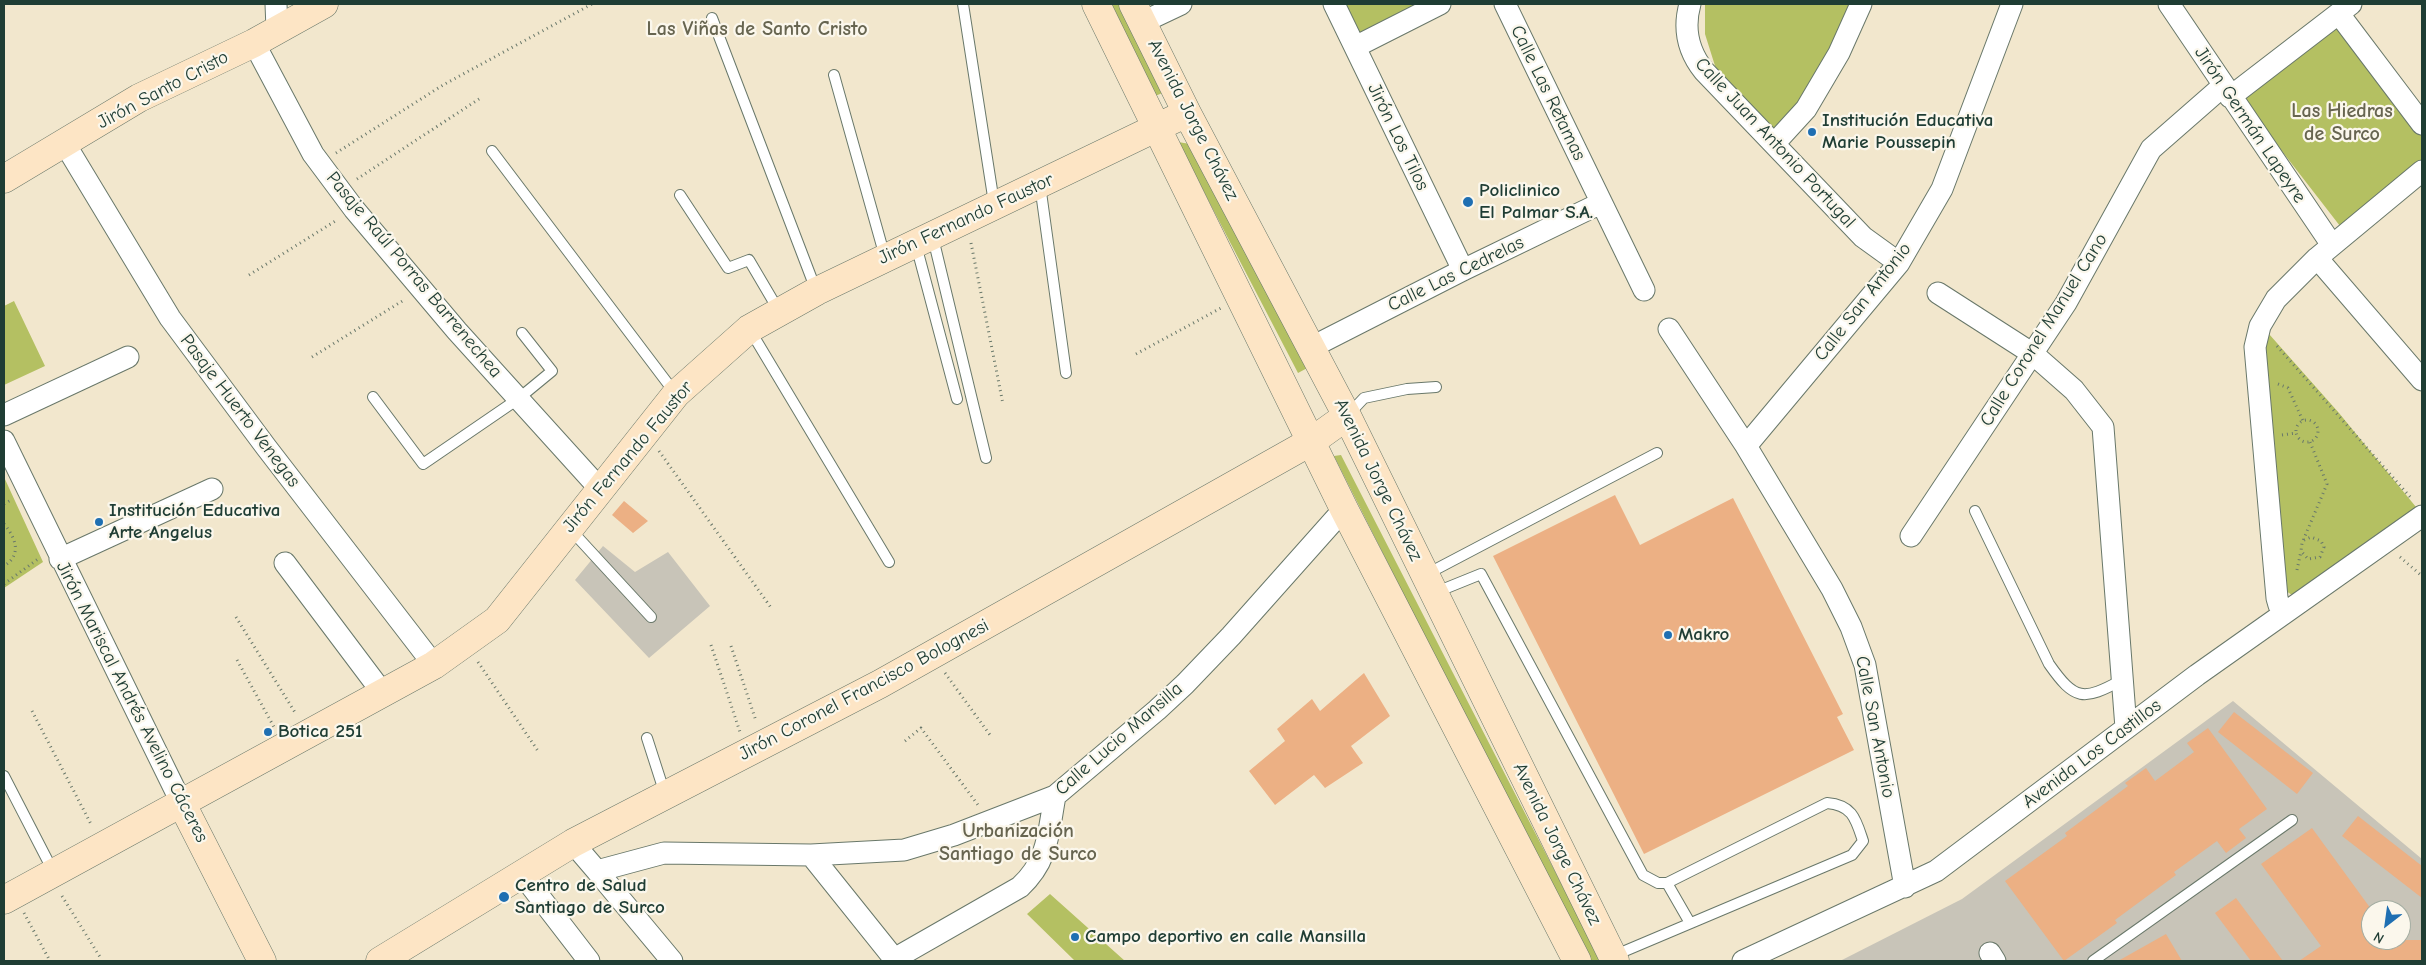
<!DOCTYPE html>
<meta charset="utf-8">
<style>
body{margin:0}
#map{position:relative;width:2426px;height:965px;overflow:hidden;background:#f2e7cd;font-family:"Comic Neue",sans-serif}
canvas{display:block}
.frame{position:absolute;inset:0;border:5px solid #1f3d34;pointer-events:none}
.north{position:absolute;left:2361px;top:900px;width:50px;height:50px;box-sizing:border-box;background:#fbf7ec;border:1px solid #a3ada2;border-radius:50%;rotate:210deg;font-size:14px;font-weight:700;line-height:20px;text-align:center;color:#1f3d34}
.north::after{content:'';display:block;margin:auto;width:18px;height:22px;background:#1f6fb2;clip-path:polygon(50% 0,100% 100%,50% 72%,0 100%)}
</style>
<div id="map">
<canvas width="2426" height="965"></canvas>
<div class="frame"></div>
<div class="north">N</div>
</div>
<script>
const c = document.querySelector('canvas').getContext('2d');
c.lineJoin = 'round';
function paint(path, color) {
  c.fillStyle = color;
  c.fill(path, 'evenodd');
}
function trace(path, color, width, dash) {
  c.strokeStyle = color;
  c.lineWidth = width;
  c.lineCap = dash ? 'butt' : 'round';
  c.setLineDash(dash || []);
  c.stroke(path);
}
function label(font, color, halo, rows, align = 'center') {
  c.font = font + ' "Comic Neue",sans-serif';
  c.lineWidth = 4.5;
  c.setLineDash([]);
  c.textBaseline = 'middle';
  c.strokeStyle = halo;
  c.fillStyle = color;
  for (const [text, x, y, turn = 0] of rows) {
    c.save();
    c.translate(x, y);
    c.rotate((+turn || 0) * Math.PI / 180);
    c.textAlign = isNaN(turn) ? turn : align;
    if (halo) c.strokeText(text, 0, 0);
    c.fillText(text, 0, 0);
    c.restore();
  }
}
const industrial = new Path2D(`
 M603 546 635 572 668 552 710 606 649 658 575 580Z
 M2233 701 2422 859V961H1840L1962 899ZM2371 910H2401V940H2371Z`);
const green = new Path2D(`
 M1109 4H1122L1165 92 1155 96Z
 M1341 4H1430L1364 33 1355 31Z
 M1851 4 1809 94 1773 133 1716 69 1705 34V4Z
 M2338 21 2422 130V163L2340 226 2240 97Z
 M1178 142 1196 145 1311 366 1298 373Z
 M14 301 45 366 4 385V306Z
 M2269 334 2339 413 2416 507 2300 595H2292L2286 591 2263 357Z
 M1341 455 1601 961H1588L1334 456Z
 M4 477 43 562 4 588Z
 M1050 894 1125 961H1075L1027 914Z`);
const building = new Path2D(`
 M1615 495 1640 545 1733 498 1843 714 1837 717 1854 750 1644 854 1493 556Z
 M624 501 648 521 633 533 612 515Z
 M1364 673 1390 716 1351 746 1363 763 1325 788 1314 775 1275 805 1249 771 1285 741 1277 729 1312 699 1320 711Z
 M2234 712 2313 773 2297 794 2218 732Z
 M2208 728 2267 809 2239 829 2246 838 2226 853 2217 841 2174 872 2176 875 2115 920 2117 923 2064 961 2005 881 2067 836 2065 833 2128 786 2125 783 2146 768 2155 781 2194 752 2187 743Z
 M2358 816 2422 866V898L2342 836Z
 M2312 828 2371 909V940H2422V961H2299L2321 946 2261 864Z
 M2236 898 2283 961H2251L2215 913Z
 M2166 934 2182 961H2118Z`);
const path = new Path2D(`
 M336 153 443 85 592 4
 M357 179 482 97
 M971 243 1003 404
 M249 275 337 220
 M2277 346 2412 499
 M1136 354 1221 308
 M312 357 404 300
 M2278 384 2288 388 2303 421
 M2296 431a11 11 0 1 1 22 0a11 11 0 1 1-22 0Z
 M2282 435 2296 433
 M659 451 772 609
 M4 504 11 500
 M4 524C16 538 22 555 4 566
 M2304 540 2311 537 2321 541 2324 547 2320 557 2308 559 2301 551 2302 543 2327 484 2310 442
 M2400 557 2422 576
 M2297 570 2301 551
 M4 584 38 559
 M236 617 296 714
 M711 645 740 732
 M731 646 756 721
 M237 660 274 727
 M478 662 538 751
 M945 673 990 735
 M32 711 92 826
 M905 741 921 728 978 805
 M62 896 100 957
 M24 913 50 961`);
const lane = new Path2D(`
 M963 4 994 203
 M712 18 816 290
 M834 75 885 257
 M492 151 675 393
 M1040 185 1066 373
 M680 195 728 268 749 260 779 311
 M933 238 986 458
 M916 245 957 399
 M750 330 889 562
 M373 397 423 464 518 399 552 371 522 333
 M1348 415 1364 398 1407 389 1436 387
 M1975 511 2049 664C2075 701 2083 701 2122 680
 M570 529 651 617
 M1425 575 1657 453
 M1434 593 1481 574 1643 875 1658 883H1667L1827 803C1853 805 1856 820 1863 841L1852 855 1613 956
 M647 738 665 794
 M4 776 53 871
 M1667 883 1690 923
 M2093 961 2292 820`);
const street = new Path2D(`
 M276 4 277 29
 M1334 4 1463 270
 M1505 4 1644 290
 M1690 4C1683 29 1688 51 1704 71L1863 237 1899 263
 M2169 4 2332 245
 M2339 14 2422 124
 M1143 22 1181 4
 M254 43 313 154 354 209 457 331 600 489
 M1355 47 1440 4
 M2230 97 2351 4
 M65 144 170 318 266 447 434 665
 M1774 144 1806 109 1839 53 1861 4
 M2317 258 2422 380
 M1938 293 2033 354 2074 390 2103 427 2126 728
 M1669 329 1746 446 1832 589 1851 627 1865 665 1905 887
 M1312 347 1463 270 1601 203
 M4 415 128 357
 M4 441 181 802
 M1746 446 1899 263 1942 189 2012 4
 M1911 536 2066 303 2151 149 2223 86
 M60 559 212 489
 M285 563 382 692
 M2284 612 2279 605 2277 598 2255 347 2260 326 2276 299 2317 258 2422 171
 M573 843 597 871 664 853 811 855 904 850 954 835 1055 796 1157 710 1185 684 1231 636 1344 509
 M811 855 896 961
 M597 871 672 961
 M522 874 589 961
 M1990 953 1995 961
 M894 959 1020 887C1049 860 1048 833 1055 796
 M1743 961 1936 871 2197 675 2422 516`);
const secondary = new Path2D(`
 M1096 4 1344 509 1577 961
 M1133 4 1187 113 1347 416 1615 961
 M4 179 139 98 254 43 324 4
 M181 802 262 961
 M4 900 434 665 497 620 676 394 749 329 817 291 1187 113
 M380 961 573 843 880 684 1312 441 1347 416`);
const markers = [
 [1812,132,5,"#1f6fb2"],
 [1468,202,6,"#1f6fb2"],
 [99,522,5,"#1f6fb2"],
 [1668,635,5,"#1f6fb2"],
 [268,732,5,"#1f6fb2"],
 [504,897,6,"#1f6fb2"],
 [1075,937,5,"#1f6fb2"]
];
const streetNames = [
 ["Jirón Santo Cristo",163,90,-28],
 ["Calle Las Retamas",1548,93,64],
 ["Avenida Jorge Chávez",1193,120,63],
 ["Jirón Germán Lapeyre",2250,125,56],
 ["Jirón Los Tilos",1398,137,64],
 ["Calle Juan Antonio Portugal",1775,143,47],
 ["Jirón Fernando Faustor",966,219,-25],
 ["Calle Las Cedrelas",1456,274,-26],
 ["Pasaje Raúl Porras Barrenechea",414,275,50],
 ["Calle San Antonio",1863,302,-52],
 ["Calle Coronel Manuel Cano",2044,330,-58],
 ["Pasaje Huerto Venegas",240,411,53],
 ["Jirón Fernando Faustor",628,457,-50],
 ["Avenida Jorge Chávez",1378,480,64],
 ["Jirón Coronel Francisco Bolognesi",864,690,-28],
 ["Jirón Mariscal Andrés Avelino Cáceres",132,702,63],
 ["Calle San Antonio",1875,727,79],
 ["Calle Lucio Mansilla",1119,739,-41],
 ["Avenida Los Castillos",2092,754,-37],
 ["Avenida Jorge Chávez",1557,844,64]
];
const poiNames = [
 ["Institución Educativa",1822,121],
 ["Marie Poussepin",1822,143],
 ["Policlinico",1479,191],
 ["El Palmar S.A.",1479,213],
 ["Institución Educativa",109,511],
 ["Arte Angelus",109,533],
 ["Makro",1678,635],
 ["Botica 251",278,732],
 ["Centro de Salud",515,886],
 ["Santiago de Surco",515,908],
 ["Campo deportivo en calle Mansilla",1085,937]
];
const neighbourhoodNames = [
 ["Las Viñas de Santo Cristo",757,29],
 ["Las Hiedras",2342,111],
 ["de Surco",2342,134],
 ["Urbanización",1018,831],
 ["Santiago de Surco",1018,854]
];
paint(industrial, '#c8c4b8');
paint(green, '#b4c062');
paint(building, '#ecb084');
trace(lane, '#69786a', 12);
trace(street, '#69786a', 23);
trace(secondary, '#69786a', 29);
trace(path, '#69786a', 3, [1, 4]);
trace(lane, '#fff', 10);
trace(street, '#fff', 21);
trace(secondary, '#fde5c5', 28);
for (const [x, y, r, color] of markers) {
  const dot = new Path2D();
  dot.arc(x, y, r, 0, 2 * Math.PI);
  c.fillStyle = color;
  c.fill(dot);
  trace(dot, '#fbf7ec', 2);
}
label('19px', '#1f3d34', '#fbf7ec', streetNames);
label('bold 19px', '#1f3d34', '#fbf7ec', poiNames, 'left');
label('bold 20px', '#676550', '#fbf7ec', neighbourhoodNames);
</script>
